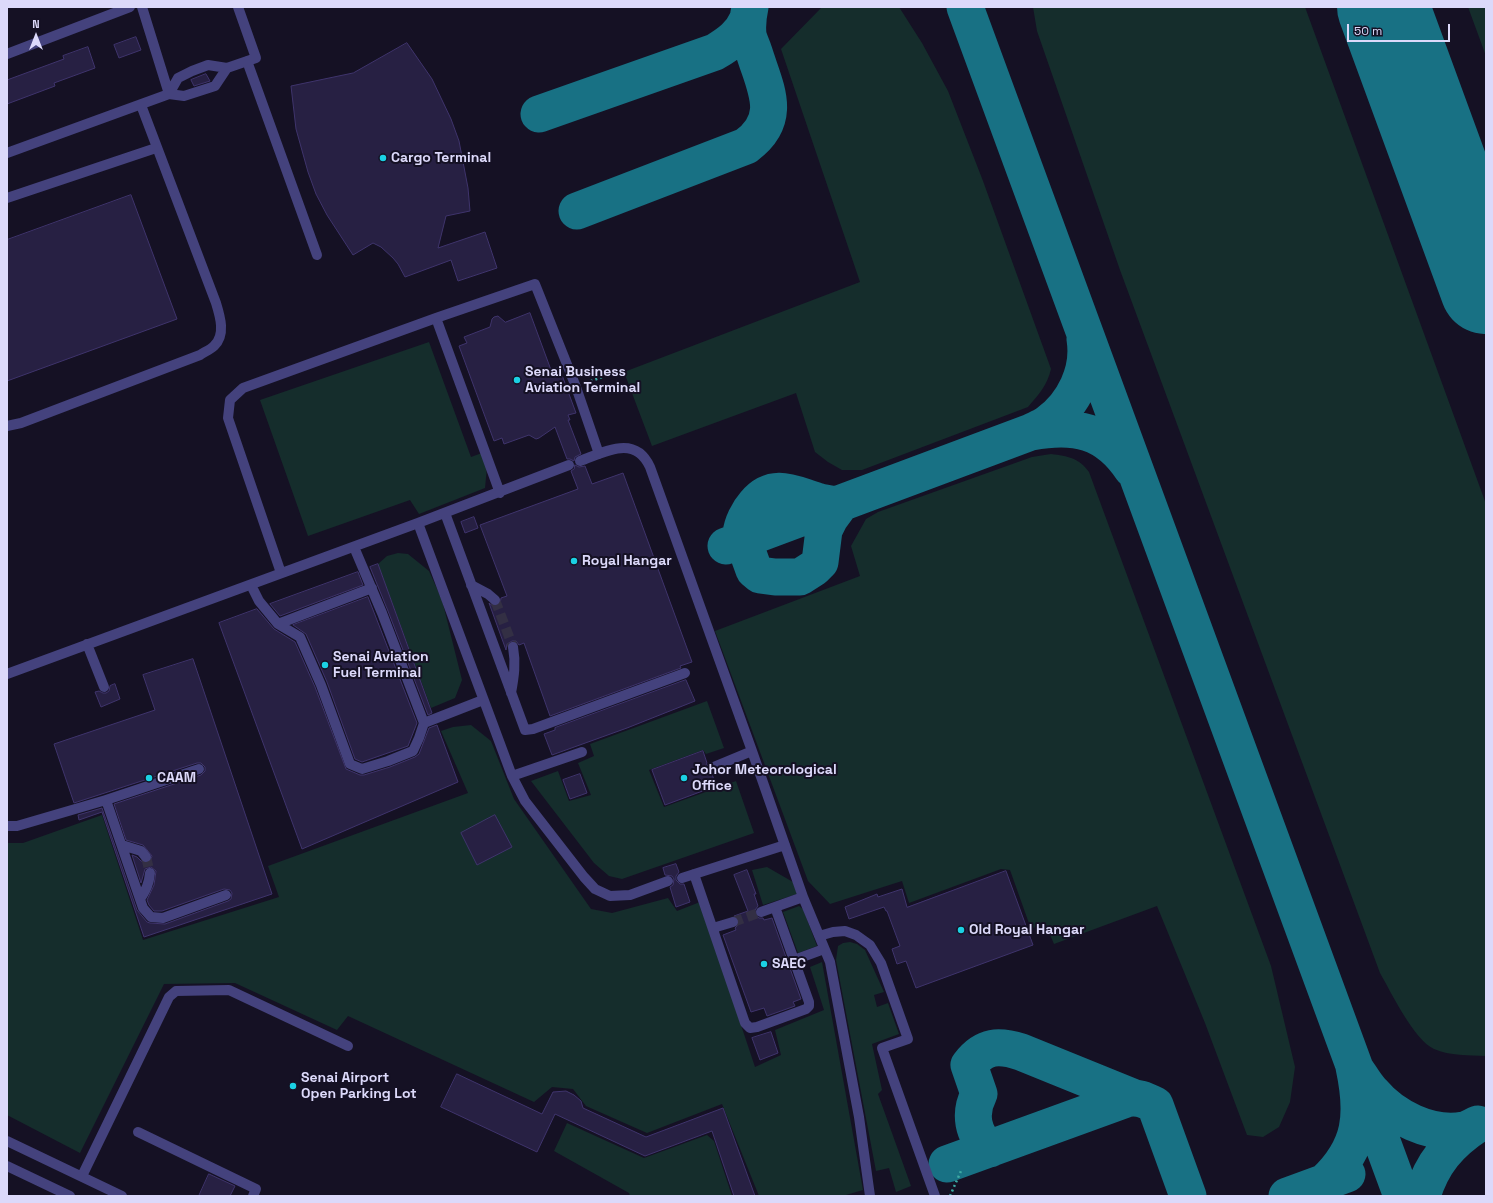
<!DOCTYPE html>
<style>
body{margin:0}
#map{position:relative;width:1493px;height:1203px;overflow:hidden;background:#151124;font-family:"Space Grotesk",sans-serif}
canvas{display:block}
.frame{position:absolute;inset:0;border:8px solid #dcd9fa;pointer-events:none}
.north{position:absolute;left:16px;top:16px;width:40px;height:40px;-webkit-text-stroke:3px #151124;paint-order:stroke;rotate:0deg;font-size:11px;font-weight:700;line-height:16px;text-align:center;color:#dcd9fa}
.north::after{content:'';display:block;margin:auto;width:14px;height:18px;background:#dcd9fa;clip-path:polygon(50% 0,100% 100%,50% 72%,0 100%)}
.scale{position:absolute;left:1347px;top:24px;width:103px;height:18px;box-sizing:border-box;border:2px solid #dcd9fa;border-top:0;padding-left:5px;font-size:12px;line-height:14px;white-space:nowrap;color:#dcd9fa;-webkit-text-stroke:3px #151124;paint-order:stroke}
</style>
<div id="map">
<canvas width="1493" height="1203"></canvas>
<div class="frame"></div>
<div class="north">N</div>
<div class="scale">50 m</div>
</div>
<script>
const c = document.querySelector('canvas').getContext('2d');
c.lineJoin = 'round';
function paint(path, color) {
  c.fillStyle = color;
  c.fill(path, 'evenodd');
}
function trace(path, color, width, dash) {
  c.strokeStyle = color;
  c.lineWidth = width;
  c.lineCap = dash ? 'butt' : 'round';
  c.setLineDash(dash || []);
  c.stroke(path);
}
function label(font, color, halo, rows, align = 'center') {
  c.font = font + ' "Space Grotesk",sans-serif';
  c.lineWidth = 4;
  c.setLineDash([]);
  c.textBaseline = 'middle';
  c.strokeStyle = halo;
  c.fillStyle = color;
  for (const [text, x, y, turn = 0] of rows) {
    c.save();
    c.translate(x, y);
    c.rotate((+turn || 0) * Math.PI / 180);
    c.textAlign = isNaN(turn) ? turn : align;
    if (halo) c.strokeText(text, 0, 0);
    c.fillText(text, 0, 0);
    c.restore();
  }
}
const green = new Path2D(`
 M822 7H899L922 43 948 91 983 181 1051 369C1047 386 1039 394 1028 407L862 470H842L828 462 815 452 796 393 652 446 624 372 860 282 781 49Z
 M1033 7H1305L1486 504V1056C1469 1055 1450 1056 1434 1049 1414 1040 1391 992 1380 973L1120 270 1037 31Z
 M1468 7H1486V56Z
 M429 342 471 457 482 453 487 467 485 488 419 514 410 500 308 536 260 400Z
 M1051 454C1068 456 1079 458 1089 472L1271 966 1295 1067 1290 1102 1279 1127 1263 1137 1247 1135 1205 1023 1157 906 1054 944 1045 923 1031 929 1010 870 1001 869 909 903 902 881 830 904 808 881 715 631 860 576 851 546 866 519 878 512 1032 457Z
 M398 553 408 554 429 571 442 600 462 680 455 698 431 708 378 564 387 556Z
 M707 701 724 748 706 754 703 750 649 770 664 807 736 781 754 833 622 879 609 876 594 863 531 781 558 771 569 801 591 795 578 763 594 756 590 744Z
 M471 725 491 741 514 799 591 909 612 913 668 898 677 911 700 902 755 1067 781 1055 775 1030 824 1010 810 967 822 962 863 1190 846 1195V1196H759L722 1104 647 1133 586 1106 573 1089 552 1087 534 1102 348 1016 337 1030 235 983 164 984 80 1153 7 1115V843H23L102 815 143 940 279 897 268 866 468 793 441 731 453 727Z
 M767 867 793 882 797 894 763 905 752 870Z
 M799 906 803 909 817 946 798 953 783 912Z
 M850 942 857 944 865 950 884 992 874 995 877 1007 888 1003 899 1034 872 1044 882 1090 878 1094 911 1186 896 1192 889 1168 876 1171 836 960 838 946 843 943Z
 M567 1123 644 1158 707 1135 714 1141 732 1196H630L629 1193 554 1151Z`);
const taxiway = new Path2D(`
 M965 7 1402 1196
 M539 114 715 52C730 43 741 35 748 19
 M577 211 746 146C784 118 765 88 754 52 752 46 749 40 748 35 747 25 748 16 750 7
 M1031 432C1075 424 1106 430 1132 469
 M836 505C830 504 823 503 817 501 795 495 774 481 755 504 748 512 742 524 741 534L754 570 760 575 775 577H800L814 568 820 562 824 530 830 518 841 503
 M726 546 1031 432C1037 429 1043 427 1048 423 1074 404 1090 371 1085 339
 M990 1149C972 1135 969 1113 979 1094L969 1065C984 1045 999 1045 1021 1052L1132 1097
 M947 1164 1126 1099C1137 1096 1145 1100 1155 1105L1188 1196
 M1325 1182C1362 1147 1364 1114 1354 1067 1360 1075 1365 1085 1372 1092 1393 1117 1430 1136 1464 1130 1469 1129 1473 1126 1478 1124
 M1287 1196 1347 1174
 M1422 1196C1432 1163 1449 1143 1478 1124`);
const runway = new Path2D(`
 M1383 7 1486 288`);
const building = new Path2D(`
 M136 37 141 50 119 58 114 45Z
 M407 43 432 79 451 119 459 141 468 188 470 211 446 216 438 248 485 232 497 268 458 281 451 260 405 277 398 264 393 258 381 247 373 243 353 255 327 215 316 194 308 172 296 129 291 86 353 73Z
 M88 47 95 68 54 83 55 86 7 104V80L64 59 63 56Z
 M206 74 210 81 194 86 191 80Z
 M131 195 177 319 7 381V240Z
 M530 313 551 370 559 367 576 413 568 415 570 420H568L581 454 575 457 574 461 570 459H567L555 427 539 438 536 439 529 435 504 444 502 438 494 441 459 346 467 343 464 337 490 327 492 319 494 317 498 316 505 322Z
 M575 465 579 467 585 466 592 484 623 473 692 662 680 666 681 668 550 716 524 643 519 645 516 641H512L507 644 506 650 489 603 493 606H498L500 604 501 598 507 596 480 525 578 489 571 471 574 469Z
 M474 517 478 528 465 533 461 522Z
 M378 564 432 713 428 715 388 611 370 567Z
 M358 572 363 585 280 616 270 604Z
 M368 597 417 723 408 746 362 762 355 759 327 682 306 634 293 625Z
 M257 609 274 629 295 642 315 687 346 769 360 775H364L390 767 415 757 419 754 429 728 437 725 458 782 302 849 219 623Z
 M193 659 272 894 144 937 102 812 79 820 78 815 102 808 137 910 147 922 150 923 165 924 228 901 231 899 232 893 230 890 224 889 162 911H154L149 905 147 900 154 885 156 871 151 867 145 869 141 883 132 855 137 857 141 861 147 863 150 862 152 856 143 845 126 840 114 804 201 775 205 771V767L201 763H197L74 803 54 744 155 710 143 675Z
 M686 680 695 701 627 728 552 755 544 734 555 730V728Z
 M115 684 120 699 101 707 95 692 99 691 103 693H106L109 691 110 686Z
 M703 751 707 763 705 767V770L707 773 712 774 716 786 665 805 652 770Z
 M580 774 587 793 570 799 563 780Z
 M495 815 512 847 477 865 461 833Z
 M676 864 679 872 676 876V880L680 884H684L690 902 676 907 670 887 673 885 674 879 672 876 665 875 663 868Z
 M747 870 756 894H754L758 906 755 910V915L759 918H763L764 920 772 918 801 999 793 1002 795 1006 767 1016 764 1008 751 1012 723 935 736 930 735 928 739 924V921L734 916 748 911 734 875Z
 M1006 871 1033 945 916 988 906 961 897 964 892 949 900 946 887 911H886L884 907 849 919 845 907 877 894 878 897 902 889 907 907Z
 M771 1032 778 1053 760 1060 752 1038Z
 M457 1074 542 1114 553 1092 566 1091 574 1095 581 1101 583 1108 646 1137 723 1108 755 1196H734L712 1131 645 1156 555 1114 537 1152 441 1107Z
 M209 1174 235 1186 230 1196H199Z`);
const minorTunnel = new Path2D(`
 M495 600 513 647
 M146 857 150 873
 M733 922 761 912`);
const path = new Path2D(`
 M586 383 618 371
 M950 1196 961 1171`);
const minor = new Path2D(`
 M142 7 169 94
 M7 54 130 7
 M247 61 317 255
 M169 94 178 78 192 71 208 65 227 68 256 58 238 7
 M7 153 169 94 184 96 215 86 227 68
 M7 198 156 148
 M436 318 500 493
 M7 426 21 423 200 355C204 352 210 350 214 346 226 335 220 316 216 303L141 105
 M580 461C605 452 635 434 650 467L752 751 803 897 830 962 859 1117 870 1196
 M445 513 525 730 533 729 685 673
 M418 523 512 776 525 801 584 877 595 889 610 896 630 895 668 881
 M281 573 228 418 230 400 243 388 436 318 535 284 576 387 599 454
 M251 585 259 601 278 624 300 637 321 685 350 764 362 769 388 761 413 751 419 738 424 723 382 613 354 547
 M471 585 488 594 495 600
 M278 624 372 588
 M87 644 104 687
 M7 674 418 523 569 465
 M511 693C514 677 516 663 513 647
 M424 723 483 700
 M711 768 752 751
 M512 776 582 752
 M106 800 143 908 151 917 163 918 226 895
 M7 826H17L106 800 199 769
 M122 845 141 851 146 857
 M694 874 745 1023 750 1028 757 1027 806 1009 809 1006V1002L775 907
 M682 878 785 845
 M140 899C146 890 149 884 150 873
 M761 912 803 897
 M713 928 733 922
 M819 936 833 932 845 931 856 935 870 945 881 963 908 1039 882 1048 935 1196
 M794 960 824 949
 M138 1132 256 1189 253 1196
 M7 1141 122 1196
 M7 1166 70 1196
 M82 1176 169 997 176 991 229 990 348 1046`);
const markers = [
 [383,158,4,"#1bd1e4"],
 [517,380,4,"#1bd1e4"],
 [574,561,4,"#1bd1e4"],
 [325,665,4,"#1bd1e4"],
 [149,778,4,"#1bd1e4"],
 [684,778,4,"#1bd1e4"],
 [961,930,4,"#1bd1e4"],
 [764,964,4,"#1bd1e4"],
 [293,1086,4,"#1bd1e4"]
];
const poiNames = [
 ["Cargo Terminal",391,158],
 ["Senai Business",525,372],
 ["Aviation Terminal",525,388],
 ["Royal Hangar",582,561],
 ["Senai Aviation",333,657],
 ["Fuel Terminal",333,673],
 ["Johor Meteorological",692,770],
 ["Office",692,786],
 ["CAAM",157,778],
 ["Old Royal Hangar",969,930],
 ["SAEC",772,964],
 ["Senai Airport",301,1078],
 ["Open Parking Lot",301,1094]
];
paint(green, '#152d2c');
trace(taxiway, '#187184', 37);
trace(runway, '#187184', 92);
paint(building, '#272043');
trace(building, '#3f346c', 1);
trace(minorTunnel, '#332f44', 10, [10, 5]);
trace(path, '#3daaa3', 2.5, [2, 3]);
trace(minor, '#44427d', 10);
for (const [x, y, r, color] of markers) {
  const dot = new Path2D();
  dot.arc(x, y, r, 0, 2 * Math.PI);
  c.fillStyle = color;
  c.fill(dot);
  trace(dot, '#151124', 1.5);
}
label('bold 14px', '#dcd9fa', '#151124', poiNames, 'left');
</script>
